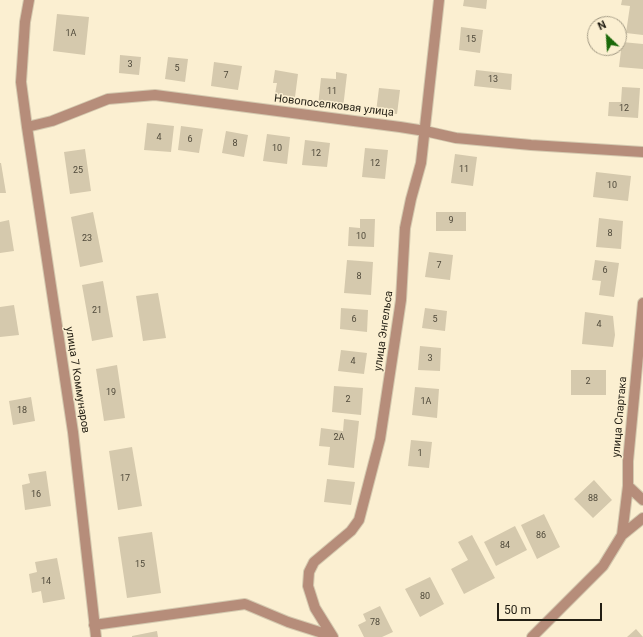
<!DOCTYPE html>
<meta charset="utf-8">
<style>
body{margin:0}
#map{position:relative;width:643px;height:637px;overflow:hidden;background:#fbefd1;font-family:Roboto,sans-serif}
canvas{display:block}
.north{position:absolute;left:587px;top:16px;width:40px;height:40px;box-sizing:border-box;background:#fbefd1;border:1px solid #a49b85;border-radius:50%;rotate:335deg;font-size:11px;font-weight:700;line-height:16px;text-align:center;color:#221e13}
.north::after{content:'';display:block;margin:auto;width:14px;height:18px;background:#1b6909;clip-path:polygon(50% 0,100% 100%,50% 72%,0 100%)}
.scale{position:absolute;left:497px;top:603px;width:105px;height:18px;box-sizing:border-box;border:2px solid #221e13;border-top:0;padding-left:5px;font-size:12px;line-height:14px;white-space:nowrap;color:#221e13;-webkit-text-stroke:3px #fbefd1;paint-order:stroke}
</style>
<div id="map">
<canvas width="643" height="637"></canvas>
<div class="north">N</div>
<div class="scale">50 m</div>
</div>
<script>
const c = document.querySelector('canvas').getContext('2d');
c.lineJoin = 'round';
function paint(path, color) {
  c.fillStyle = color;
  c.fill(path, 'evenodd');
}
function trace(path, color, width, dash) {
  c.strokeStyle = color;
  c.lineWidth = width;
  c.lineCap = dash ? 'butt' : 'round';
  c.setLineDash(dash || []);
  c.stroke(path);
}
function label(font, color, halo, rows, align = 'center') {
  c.font = font + ' Roboto,sans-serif';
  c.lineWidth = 3;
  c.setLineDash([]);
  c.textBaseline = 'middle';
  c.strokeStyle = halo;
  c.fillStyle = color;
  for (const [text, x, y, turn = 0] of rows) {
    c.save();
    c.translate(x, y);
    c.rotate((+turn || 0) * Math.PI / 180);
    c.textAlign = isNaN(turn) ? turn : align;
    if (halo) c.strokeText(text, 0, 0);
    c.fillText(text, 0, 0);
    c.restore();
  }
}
const building = new Path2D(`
 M464 0H487L486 9 463 6Z
 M622 0H643V35L626 33 630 6 621 5Z
 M57 14 89 17 85 55 53 51Z
 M461 27 483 30 480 53 459 50Z
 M622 42 643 44V69L619 67Z
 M120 55 141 57 139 75 119 73Z
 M168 57 188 59 185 82 165 79Z
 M214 62 242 66 238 90 211 86Z
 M275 70 298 74 295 97 275 94 277 83H273Z
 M476 70 512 74 511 90 474 86Z
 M336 72 347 74 343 108 318 106 321 78 336 79Z
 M622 87 640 88 638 118 608 116 609 102H621Z
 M379 88 400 90 397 114 376 112Z
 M147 123 174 126 171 152 144 150Z
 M181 126 203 129 199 153 178 150Z
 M226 131 248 135 244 157 222 153Z
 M267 134 290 137 287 164 263 161Z
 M305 140 330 143 327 167 302 165Z
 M365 148 388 150 385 179 362 177Z
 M85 149 91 191 70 194 64 152Z
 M455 154 477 157 473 186 451 183Z
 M0 163H1L6 193H0Z
 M596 172 631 176 628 201 593 197Z
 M93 212 103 262 80 267 71 217Z
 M436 212H466V231H436Z
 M599 218 623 221 621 249 596 247Z
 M360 219H375L374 247 348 246 349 227 360 228Z
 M9 220 14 251 0 253V222Z
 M429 252 453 255 450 280 425 277Z
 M347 260 373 262 371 295 344 293Z
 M595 260 619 263 614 297 599 295 601 281 592 280Z
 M103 281 113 337 92 341 82 285Z
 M158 293 166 338 143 341 136 296Z
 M14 305 19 335 0 337V307Z
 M341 308 368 310 367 332 340 329Z
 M425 308 447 311 445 331 422 328Z
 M585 312 613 316 615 335 613 347 582 344Z
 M420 346 441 348 440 371 418 370Z
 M341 350 367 353 364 374 338 371Z
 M117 365 125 418 104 421 96 369Z
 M571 370H606V395H571Z
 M334 386 363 388 361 415 332 412Z
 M415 387 439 389 437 418 412 415Z
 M31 397 35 421 13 425 9 401Z
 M344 419 359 421 354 468 328 465 330 447 319 446 321 428 343 431Z
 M411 440 432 442 429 468 408 466Z
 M132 447 142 506 118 510 109 451Z
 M46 471 51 506 25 510 22 485 30 483 28 474Z
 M327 479 355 482 351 505 324 502Z
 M594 480 612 500 593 518 574 499Z
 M544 514 560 547 537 559 521 525Z
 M515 526 527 550 496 566 484 542Z
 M152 532 161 593 127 598 118 537Z
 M472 535 495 578 464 594 451 569 468 560 458 542Z
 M57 558 65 599 43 603 41 591 32 593 29 574 37 572 35 562Z
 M430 577 444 604 420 617 405 589Z
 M380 606 393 632 382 637H364L358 625 366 621 363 614Z
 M636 629 643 637H627Z
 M157 631 158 637H132V636Z`);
const minor = new Path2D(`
 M29 0 25 22 21 82 27 127 73 432 96 637
 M27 127 52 121 108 99 155 95 400 127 425 131 456 138 531 145 643 152
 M628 486 643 500
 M622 535 628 486V461L643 303
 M94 625 245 604 288 622 332 636
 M333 637 315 608 308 586 309 572 314 562 351 531 359 520 380 439 401 300 405 228 411 199 421 163 439 0
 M532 637 603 566 622 535 643 518`);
const numberNames = [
 ["1А",71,34],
 ["15",471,40],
 ["3",130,65],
 ["5",177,69],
 ["7",226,76],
 ["13",493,80],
 ["11",332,92],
 ["12",624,109],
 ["4",159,138],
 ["6",190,140],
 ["8",235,144],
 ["10",277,149],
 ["12",316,154],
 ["12",375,164],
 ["11",464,170],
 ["25",78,171],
 ["10",612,186],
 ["9",451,221],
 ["8",610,234],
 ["10",361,237],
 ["23",87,239],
 ["7",439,266],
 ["6",605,271],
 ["8",359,277],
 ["21",97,311],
 ["6",354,320],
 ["5",435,320],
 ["4",599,325],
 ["3",430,359],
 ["4",353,362],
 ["2",588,382],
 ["19",111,393],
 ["2",348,400],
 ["1А",426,402],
 ["18",22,411],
 ["2А",339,438],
 ["1",420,454],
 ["17",125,479],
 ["16",36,495],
 ["88",593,499],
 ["86",541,536],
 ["84",505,546],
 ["15",140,565],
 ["14",46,582],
 ["80",425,597],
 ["78",375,623]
];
const streetNames = [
 ["Новопоселковая улица",334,106,7],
 ["улица Энгельса",384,331,-82],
 ["улица 7 Коммунаров",77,380,81],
 ["улица Спартака",620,417,-85]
];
paint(building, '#d5c9ad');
trace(minor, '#d4c9af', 12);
trace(minor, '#b68d7a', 10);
label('9px', '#4f493a', null, numberNames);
label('11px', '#221e13', '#fbefd1', streetNames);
</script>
